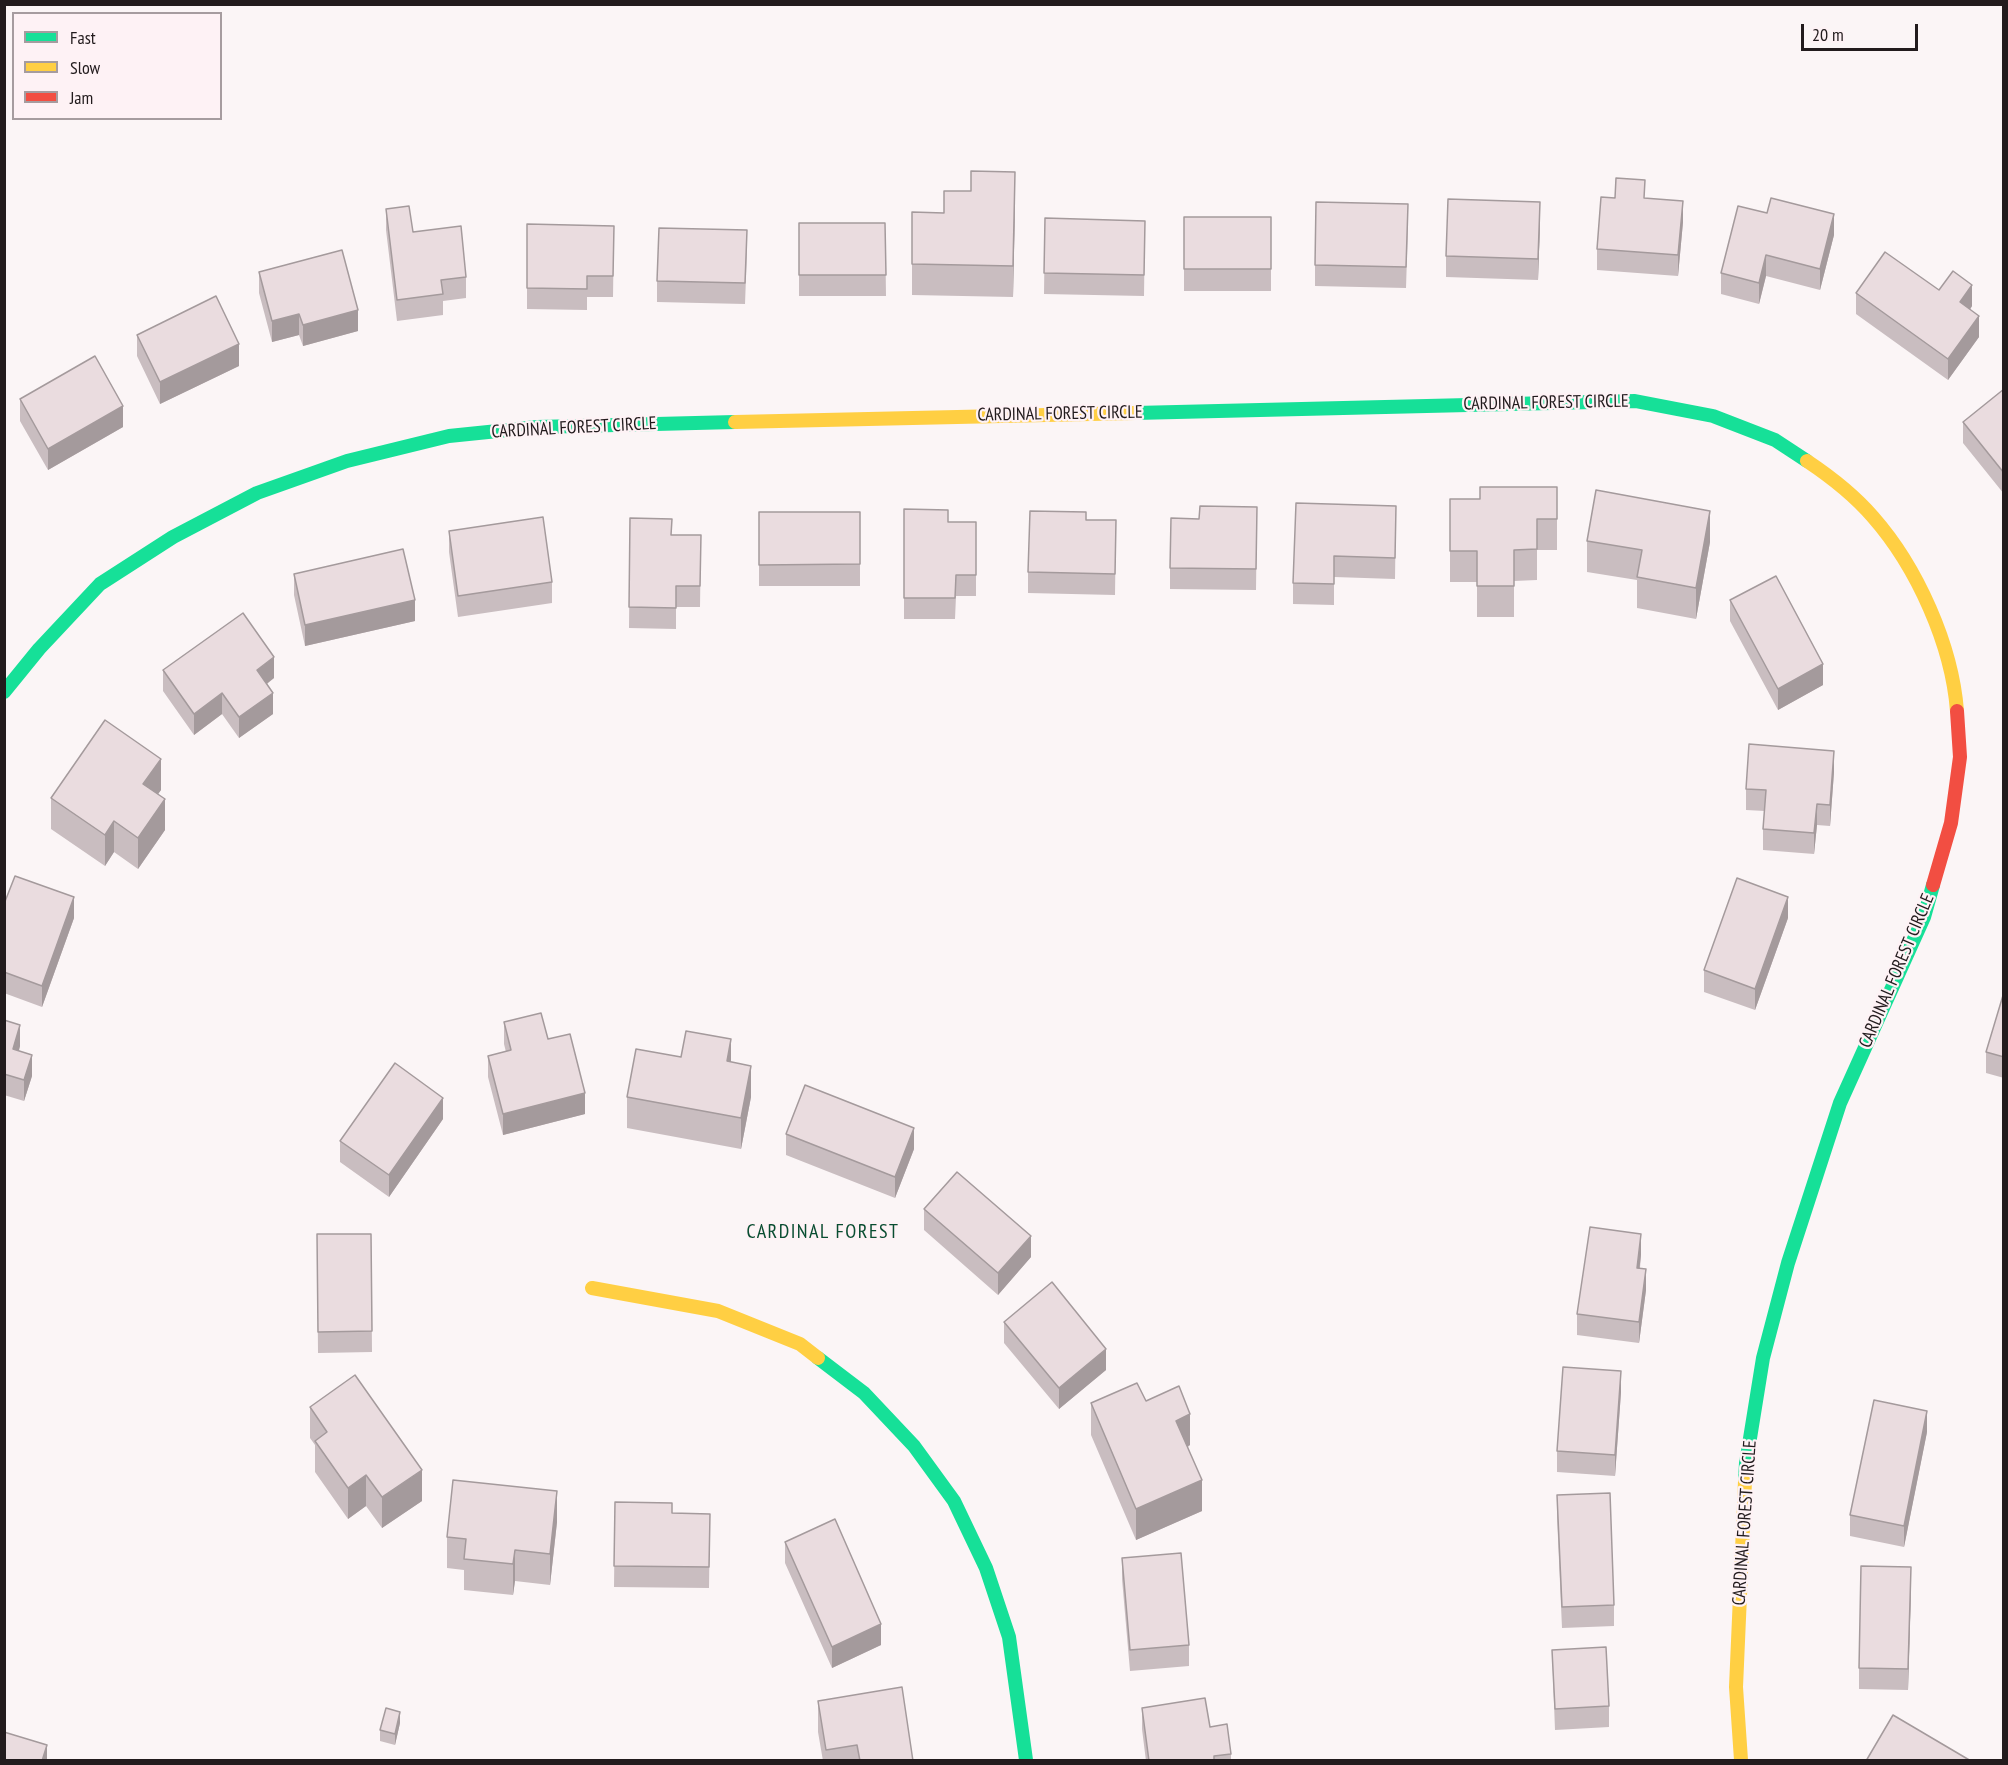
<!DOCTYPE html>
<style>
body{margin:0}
#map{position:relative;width:2008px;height:1765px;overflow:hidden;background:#fbf5f6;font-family:"PT Sans Narrow",sans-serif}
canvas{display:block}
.frame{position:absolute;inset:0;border:6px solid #221b1d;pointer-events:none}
.legend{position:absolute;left:12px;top:12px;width:210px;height:108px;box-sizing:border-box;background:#fef2f5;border:2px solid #a69c9f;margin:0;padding:8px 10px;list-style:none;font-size:18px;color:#221b1d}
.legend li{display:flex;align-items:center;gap:12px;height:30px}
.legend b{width:30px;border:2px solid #a69c9f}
.scale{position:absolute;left:1801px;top:24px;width:117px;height:27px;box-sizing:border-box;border:3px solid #221b1d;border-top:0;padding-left:8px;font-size:18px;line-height:21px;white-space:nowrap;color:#221b1d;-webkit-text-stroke:4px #fef2f5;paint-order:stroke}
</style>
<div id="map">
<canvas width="2008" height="1765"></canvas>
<div class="frame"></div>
<ul class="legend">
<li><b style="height:8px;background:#16e098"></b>Fast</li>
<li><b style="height:8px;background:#ffcf43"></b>Slow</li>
<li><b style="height:8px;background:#f24e42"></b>Jam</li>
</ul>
<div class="scale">20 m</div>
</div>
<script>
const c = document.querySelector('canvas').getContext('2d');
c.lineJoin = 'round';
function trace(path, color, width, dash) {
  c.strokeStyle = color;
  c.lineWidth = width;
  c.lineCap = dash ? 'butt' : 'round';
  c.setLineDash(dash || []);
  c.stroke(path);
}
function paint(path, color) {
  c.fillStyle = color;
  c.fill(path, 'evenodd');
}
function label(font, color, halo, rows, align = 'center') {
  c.font = font + ' "PT Sans Narrow",sans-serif';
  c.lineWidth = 4.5;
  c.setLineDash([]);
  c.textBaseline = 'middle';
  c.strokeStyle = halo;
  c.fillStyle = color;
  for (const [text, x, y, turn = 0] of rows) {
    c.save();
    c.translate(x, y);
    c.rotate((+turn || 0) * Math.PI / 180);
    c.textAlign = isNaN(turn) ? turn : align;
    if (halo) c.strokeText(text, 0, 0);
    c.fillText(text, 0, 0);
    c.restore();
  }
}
const fast = new Path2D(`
 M1135 413 1635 401 1713 416 1775 440 1807 461
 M4 692 39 649 100 584 173 537 257 493 347 461 449 436 537 427 735 422
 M818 1358 864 1393 914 1446 954 1501 986 1568 1009 1637 1026 1760
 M1745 1481 1746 1463 1763 1358 1788 1263 1840 1103 1924 917 1933 885`);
const slow = new Path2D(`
 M735 422 1135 413
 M1807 461C1831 477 1854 495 1873 517 1917 567 1952 645 1957 711
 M592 1288 718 1311 800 1344 818 1358
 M1741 1760 1736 1687 1745 1481`);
const jam = new Path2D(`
 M1933 885 1951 823 1960 757 1957 711`);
const wall = new Path2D(`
 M1615 198H1645L1683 222 1678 276 1597 270V249Z
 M1015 203 1013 297 912 295V212L944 213Z
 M1738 206 1834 235 1820 290 1766 276 1759 304 1721 294V273Z
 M386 209 466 277V298L443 301V315L397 321 386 230Z
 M1184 217H1271V291H1184Z
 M1045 218 1145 221 1144 296 1044 294Z
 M799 223H885L886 296H799Z
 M1540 223 1538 280 1446 277V256Z
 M527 224 614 226 613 297H587V310L527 309Z
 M1408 226 1406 288 1315 286V265Z
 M747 251 745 304 657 302V281Z
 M259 272 358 331 303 346 299 335 272 342 259 293Z
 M1939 290 1972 306 1970 310 1979 337 1948 380 1856 314V293Z
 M137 335 239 366 160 404 137 356Z
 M2004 389V494L1963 443V422Z
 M20 399 123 427 48 470 20 421Z
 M1557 487V550H1537V580L1514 581V617H1477V582H1450V499H1480Z
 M1396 506 1395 579 1334 577V605L1293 604V583Z
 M1257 507 1256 590 1170 589V568L1199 519Z
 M904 509 948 522H976V596H956L955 619H904Z
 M759 512H860V586H759Z
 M630 518 672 535H701L700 607H676V629L629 628Z
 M1086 520H1116L1115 595 1028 593V572Z
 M449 531 552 582V603L458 617 449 552Z
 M1587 541 1710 542 1696 619 1637 608V580L1587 572Z
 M294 574 415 621 305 646 294 595Z
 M1730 600 1823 685 1778 710 1730 621Z
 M163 670 274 678 267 684 273 714 239 738 222 714 194 735 163 691Z
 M1834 772 1830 826 1817 825 1814 854 1763 850V829L1765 811 1746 810V789Z
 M161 790 158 794 165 830 138 869 114 852 105 866 51 829V798Z
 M4 904 74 918 42 1007 4 993Z
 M1788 918 1755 1010 1704 992V970Z
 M2004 992V1078L1986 1073V1052Z
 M4 1020 20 1046 19 1051 32 1076 24 1101 4 1095Z
 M504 1022 548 1039 585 1114 503 1135 488 1077V1056L506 1052 504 1044Z
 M681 1057 751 1097 741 1149 627 1128V1097Z
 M443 1119 389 1197 340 1162V1141Z
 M786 1134 914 1149 895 1198 786 1155Z
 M924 1209 1031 1257 998 1295 924 1230Z
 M317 1234H371L372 1352 318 1353Z
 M1641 1255 1640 1268 1646 1290 1639 1343 1577 1335V1314Z
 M1004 1322 1106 1370 1059 1409 1004 1343Z
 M1621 1392 1615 1476 1557 1472V1451Z
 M1146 1401 1190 1445 1188 1447 1202 1511 1136 1540 1091 1435V1403Z
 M310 1407 422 1501 382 1528 366 1506 348 1519 315 1472V1445L310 1438Z
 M1927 1432 1904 1547 1850 1536V1515Z
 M1557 1495 1614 1605V1626L1562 1628 1557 1516Z
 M615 1502 672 1513 710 1514 709 1588 614 1587Z
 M557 1522 550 1585 515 1581 513 1595 464 1590V1570L447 1568V1537Z
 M785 1542 881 1645 832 1668 785 1563Z
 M1122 1558 1189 1645V1666L1130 1671 1122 1579Z
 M1911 1588 1908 1690 1859 1689V1668Z
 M1552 1650 1609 1706V1727L1555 1730Z
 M818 1701 913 1761H823L818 1732Z
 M1142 1708 1210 1727 1231 1754V1761H1146L1142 1729Z
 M400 1723 395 1745 380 1741V1730Z`);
const shadedWall = new Path2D(`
 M1015 172V203L1013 297V266Z
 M1683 201V222L1678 276V255Z
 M1540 202V223L1538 280V259Z
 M1834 214V235L1820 290V269Z
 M1766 255V276L1759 304V283Z
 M1972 285V306L1960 324V302Z
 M358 310V331L303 346V325Z
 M299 314V335L272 342V321Z
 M1979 316V337L1948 380V359Z
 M239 344V366L160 404V382Z
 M123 406V427L48 470V449Z
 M1710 511V542L1696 619V588Z
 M415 600V621L305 646V625Z
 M274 657V678L257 691V670Z
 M1823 664V685L1778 710V689Z
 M222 693V714L194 735V714Z
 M273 693V714L239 738V717Z
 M1834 751V772L1830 826V805Z
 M161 759V790L143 815V784Z
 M165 799V830L138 869V838Z
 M1817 804V825L1814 854V833Z
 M114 821V852L105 866V835Z
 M74 897V918L42 1007V986Z
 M1788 897V918L1755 1010V989Z
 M20 1025V1046L13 1070V1049Z
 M731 1039V1070L727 1061Z
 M32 1055V1076L24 1101V1080Z
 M751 1066V1097L741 1149V1118Z
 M585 1093V1114L503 1135V1114Z
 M443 1098V1119L389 1197V1175Z
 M914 1128V1149L895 1198V1177Z
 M1641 1234V1255L1637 1289V1268Z
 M1031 1236V1257L998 1295V1273Z
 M1646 1269V1290L1639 1343V1322Z
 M1106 1349V1370L1059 1409V1388Z
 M1621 1371V1392L1615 1476V1455Z
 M1927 1411V1432L1904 1547V1526Z
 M1190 1414V1445L1176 1452V1421Z
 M422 1470V1501L382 1528V1497Z
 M366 1475V1506L348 1519V1488Z
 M1202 1480V1511L1136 1540V1509Z
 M557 1491V1522L550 1585V1554Z
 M515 1550V1581L513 1595V1564Z
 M1911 1567V1588L1908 1690V1669Z
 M881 1624V1645L832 1668V1647Z
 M400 1712V1723L395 1745V1734Z
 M47 1745V1761H42Z`);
const building = new Path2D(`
 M971 171 1015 172 1013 266 912 264V212L944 213V191H971Z
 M1616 178 1645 180 1644 198 1683 201 1678 255 1597 249 1601 197 1615 198Z
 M1771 198 1834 214 1820 269 1766 255 1759 283 1721 273 1738 206 1767 213Z
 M1448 199 1540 202 1538 259 1446 256Z
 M1316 202 1408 204 1406 267 1315 265Z
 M409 206 413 232 461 226 466 277 441 280 443 294 397 300 386 209Z
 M1184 217H1271V269H1184Z
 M1045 218 1145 221 1144 275 1044 273Z
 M799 223H885L886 275H799Z
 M527 224 614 226 613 276H587V289L527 288Z
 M659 228 747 230 745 283 657 281Z
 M342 250 358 310 303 325 299 314 272 321 259 272Z
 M1885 252 1939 290 1953 271 1972 285 1960 302 1979 316 1948 359 1856 293Z
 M216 296 239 344 160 382 137 335Z
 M95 356 123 406 48 449 20 399Z
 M2004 389V473L1963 422Z
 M1480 487H1557V519H1537V549L1514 550V586H1477V551H1450V499H1480Z
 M1596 490 1710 511 1696 588 1637 577 1642 550 1587 541Z
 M1296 503 1396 506 1395 558 1334 556V584L1293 583Z
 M1200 506 1257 507 1256 569 1170 568 1171 518 1199 519Z
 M904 509 948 510V522H976V575H956L955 598H904Z
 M1030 511 1086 512V520H1116L1115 574 1028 572Z
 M759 512H860V564L759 565Z
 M543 517 552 582 458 596 449 531Z
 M630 518 672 519 671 535H701L700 586H676V608L629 607Z
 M403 549 415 600 305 625 294 574Z
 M1776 576 1823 664 1778 689 1730 600Z
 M243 613 274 657 257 670 273 693 239 717 222 693 194 714 163 670Z
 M105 720 161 759 143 784 165 799 138 838 114 821 105 835 51 798Z
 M1749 744 1834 751 1830 805 1817 804 1814 833 1763 829 1766 790 1746 789Z
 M15 876 74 897 42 986 4 972V904Z
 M1737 878 1788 897 1755 989 1704 970Z
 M2004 992V1057L1986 1052Z
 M541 1013 548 1039 570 1034 585 1093 503 1114 488 1056 511 1050 504 1022Z
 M4 1020 20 1025 13 1049 32 1055 24 1080 4 1074Z
 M686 1031 731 1039 727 1061 751 1066 741 1118 627 1097 636 1049 681 1057Z
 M395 1063 443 1098 389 1175 340 1141Z
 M805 1085 914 1128 895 1177 786 1134Z
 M957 1172 1031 1236 998 1273 924 1209Z
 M1590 1227 1641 1234 1637 1268 1646 1269 1639 1322 1577 1314Z
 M317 1234H371L372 1331 318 1332Z
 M1052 1282 1106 1349 1059 1388 1004 1322Z
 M1563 1367 1621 1371 1615 1455 1557 1451Z
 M355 1375 422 1470 382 1497 366 1475 348 1488 315 1441 327 1432 310 1407Z
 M1137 1383 1146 1401 1179 1386 1190 1414 1176 1421 1202 1480 1136 1509 1091 1403Z
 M1874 1400 1927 1411 1904 1526 1850 1515Z
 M453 1480 557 1491 550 1554 515 1550 513 1564 464 1559 466 1539 447 1537Z
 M1610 1493 1614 1605 1562 1607 1557 1495Z
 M615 1502 672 1503V1513L710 1514 709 1567 614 1566Z
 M835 1519 881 1624 832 1647 785 1542Z
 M1181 1553 1189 1645 1130 1650 1122 1558Z
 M1861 1566 1911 1567 1908 1669 1859 1668Z
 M1606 1647 1609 1706 1555 1709 1552 1650Z
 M902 1687 913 1761H860L857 1745 826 1750 818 1701Z
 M1205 1698 1210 1727 1227 1724 1231 1754 1214 1756V1761H1149L1142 1708Z
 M386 1708 400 1712 395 1734 380 1730Z
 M1893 1715 1971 1761H1866Z
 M4 1732 47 1745 42 1761H4Z`);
const streetNames = [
 ["CARDINAL FOREST CIRCLE",1546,403,-1],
 ["CARDINAL FOREST CIRCLE",1060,414,-1],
 ["CARDINAL FOREST CIRCLE",574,428,-3],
 ["CARDINAL FOREST CIRCLE",1897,971,-67],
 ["CARDINAL FOREST CIRCLE",1745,1523,-86]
];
const neighbourhoodNames = [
 ["CARDINAL FOREST",823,1232]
];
trace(fast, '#16e098', 14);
trace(slow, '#ffcf43', 14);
trace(jam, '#f24e42', 14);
paint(wall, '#c9bdc0');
paint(shadedWall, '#a49a9c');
paint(building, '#eadcdf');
trace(building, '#a49a9c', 1.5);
label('18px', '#221b1d', '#fef2f5', streetNames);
c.letterSpacing = '1.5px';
label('20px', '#094d31', '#fef2f5', neighbourhoodNames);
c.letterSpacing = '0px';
</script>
